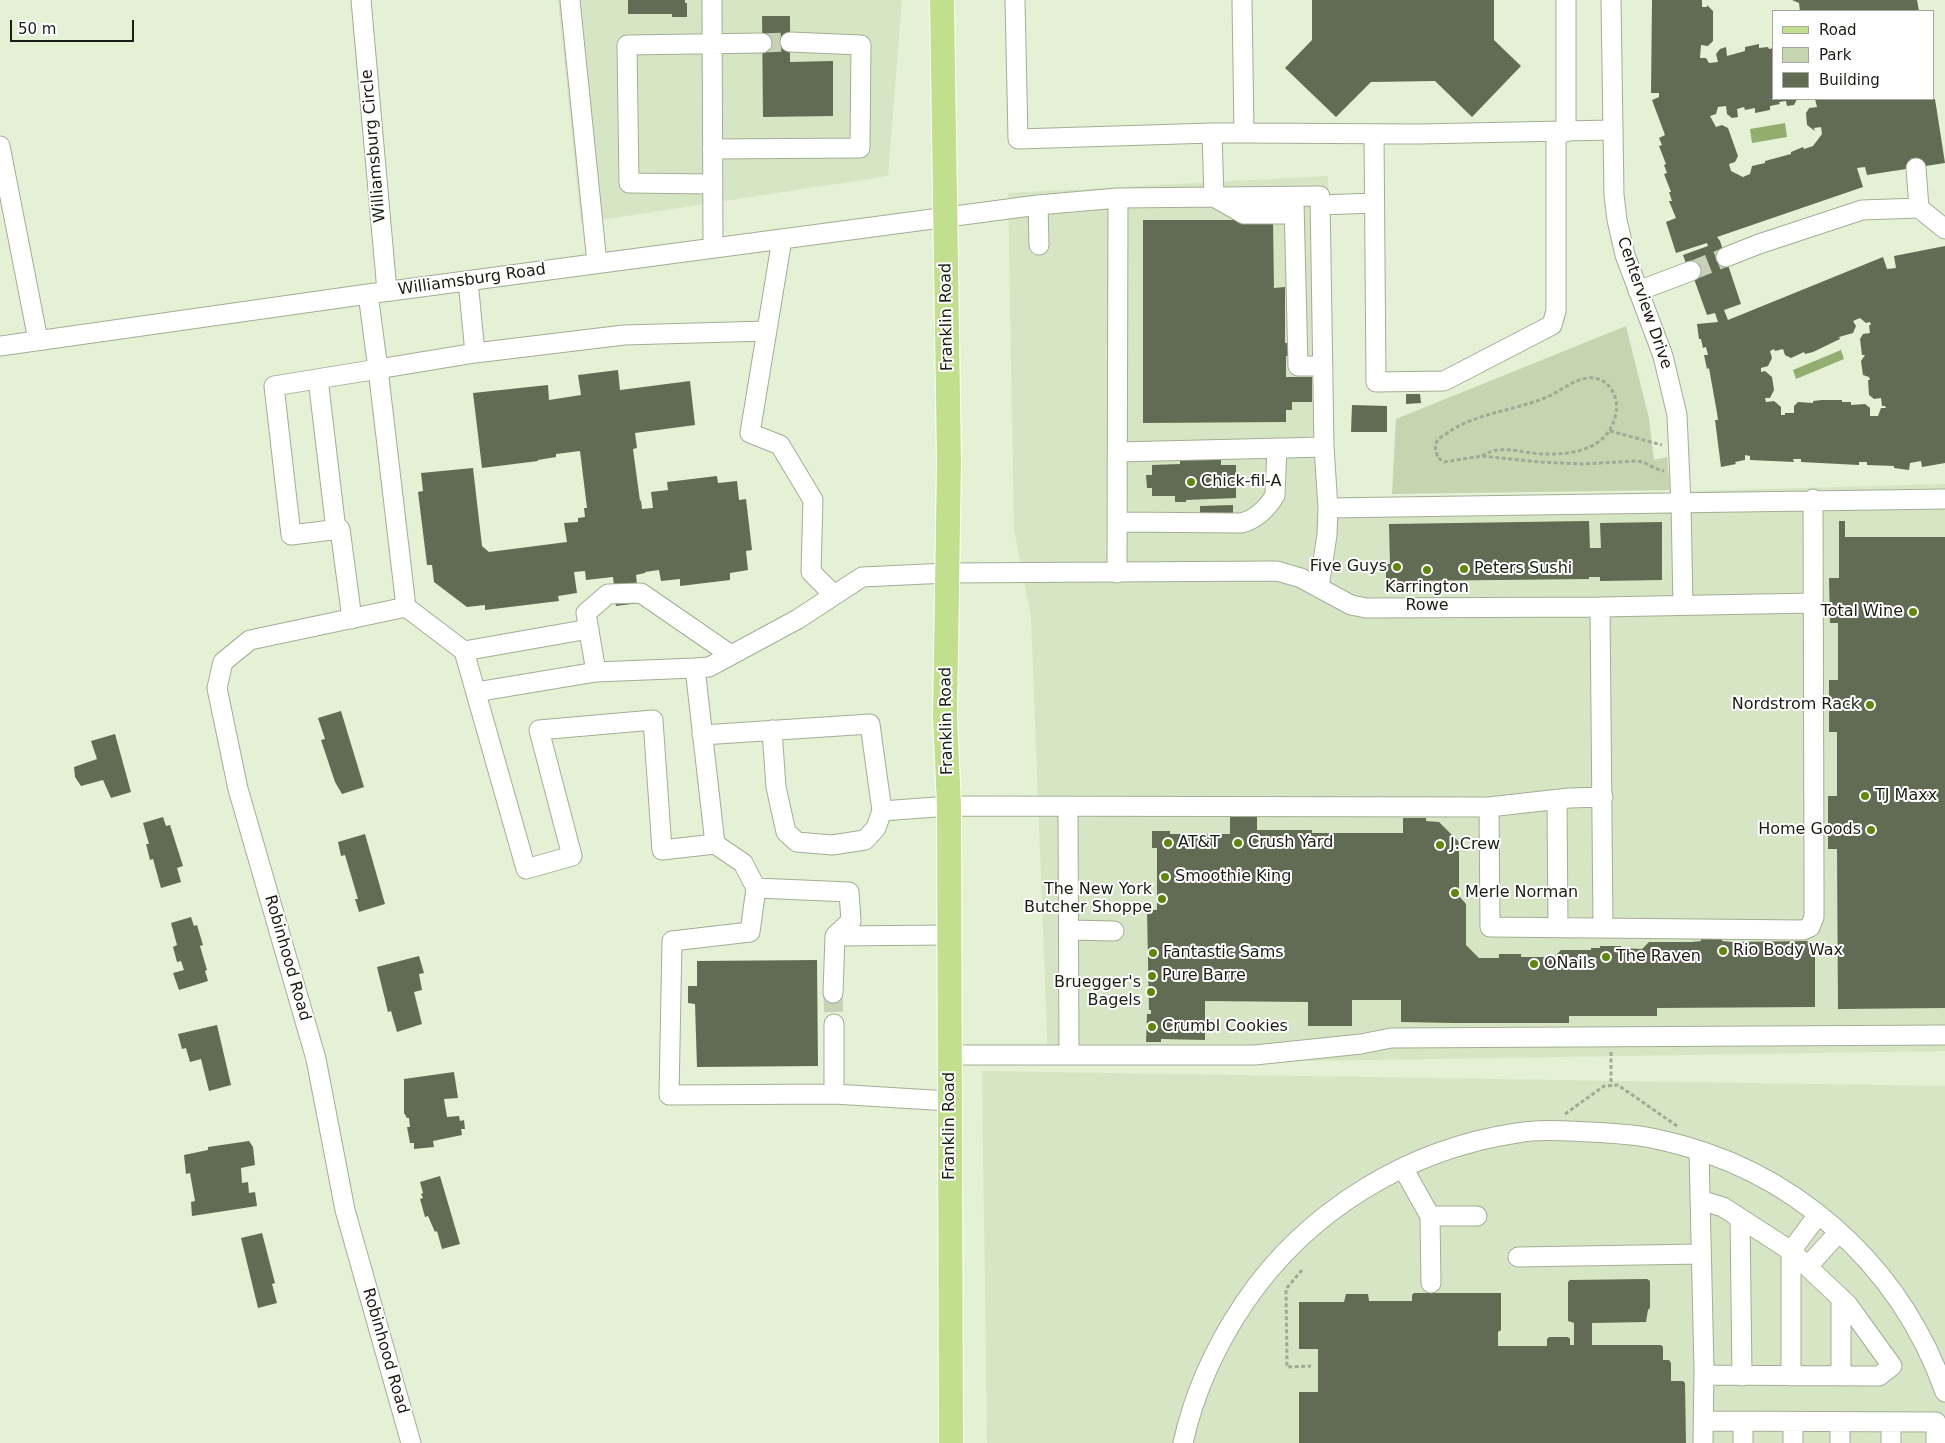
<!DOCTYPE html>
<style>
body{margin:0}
#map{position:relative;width:1945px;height:1443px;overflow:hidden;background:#e4f1d5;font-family:"DejaVu Sans",sans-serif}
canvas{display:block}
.legend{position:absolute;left:1772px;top:10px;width:162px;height:90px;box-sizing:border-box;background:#fff;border:1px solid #a3a5a1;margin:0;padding:6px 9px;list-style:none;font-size:15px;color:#191d13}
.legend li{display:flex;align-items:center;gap:10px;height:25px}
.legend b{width:25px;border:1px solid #a3a5a1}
.scale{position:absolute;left:10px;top:20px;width:124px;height:22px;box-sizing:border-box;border:2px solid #191d13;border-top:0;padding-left:6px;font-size:15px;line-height:18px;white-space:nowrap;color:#191d13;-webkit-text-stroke:4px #fff;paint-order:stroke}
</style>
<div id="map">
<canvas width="1945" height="1443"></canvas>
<ul class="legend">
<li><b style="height:6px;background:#c1df8c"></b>Road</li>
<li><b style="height:14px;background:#c4d5af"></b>Park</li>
<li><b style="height:14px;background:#626c54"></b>Building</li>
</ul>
<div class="scale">50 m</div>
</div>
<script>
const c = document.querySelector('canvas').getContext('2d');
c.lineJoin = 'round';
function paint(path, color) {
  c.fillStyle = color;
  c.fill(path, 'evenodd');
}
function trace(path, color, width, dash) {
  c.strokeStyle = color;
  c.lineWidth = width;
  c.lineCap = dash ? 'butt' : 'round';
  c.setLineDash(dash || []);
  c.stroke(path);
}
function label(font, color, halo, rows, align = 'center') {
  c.font = font + ' "DejaVu Sans",sans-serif';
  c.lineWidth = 4;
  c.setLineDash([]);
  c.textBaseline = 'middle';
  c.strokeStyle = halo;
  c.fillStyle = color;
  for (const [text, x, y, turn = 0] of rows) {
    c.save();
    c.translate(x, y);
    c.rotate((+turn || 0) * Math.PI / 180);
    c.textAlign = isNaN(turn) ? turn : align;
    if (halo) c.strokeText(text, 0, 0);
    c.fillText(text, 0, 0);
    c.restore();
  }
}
const built = new Path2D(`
 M558 0H902L888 176 581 223Z
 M1328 176 1332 497 1404 499 1945 484V1051L1047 1065V1033L1031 617 1014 529 1008 193Z
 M982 1071 1945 1086V1443H987Z`);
const green = new Path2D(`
 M1626 326 1649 418 1654 460 1667 457 1670 490 1392 494 1396 419Z`);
const water = new Path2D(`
 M1785 123 1787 137 1752 143 1750 129Z
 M1841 350 1844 359 1796 379 1793 370Z`);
const building = new Path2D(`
 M628 0H685V3H687V17H672V14H628Z
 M1312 0H1494V40L1521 66 1472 117 1435 81 1371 82 1336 117 1285 68 1312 40Z
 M1652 0H1702V7H1707V5L1713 11V41L1708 46 1701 45 1700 58H1706L1709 63 1718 62 1716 54 1720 49 1726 47 1727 56 1745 51V47L1759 44V48L1768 47 1769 49 1774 48V99H1797L1794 105 1787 106 1786 101 1779 102 1780 104 1770 106V110L1755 113V108L1745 110 1744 107 1737 109 1738 117 1732 118 1727 114 1726 106 1718 107 1716 114 1710 116 1716 127 1722 125 1728 128 1738 156 1735 162 1729 164 1731 171 1743 177 1750 174 1752 166 1765 163V161L1791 154V152L1803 147 1804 149 1813 146 1822 134 1821 127 1814 128 1815 131 1807 125 1806 113 1810 107V108L1817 107 1815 99H1935L1945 163 1867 175 1865 167 1857 168 1863 187 1717 237 1720 241 1741 304 1724 310 1728 320 1883 257 1887 269 1896 268 1894 256 1945 246V463L1922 467 1921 461 1910 463 1909 470 1894 468V466L1867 465V462H1859V465L1801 462V459H1793L1794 462 1750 460V456L1745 455V460L1735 462 1736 464 1721 467 1715 420H1718L1717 413 1709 368 1707 369 1704 355H1708L1706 347 1703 348 1701 339H1699L1697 324 1718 322 1715 313 1707 315 1689 265 1687 266 1683 255 1708 246 1707 243 1676 253 1666 222 1676 218 1669 201H1672L1669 192H1671L1664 174 1667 173 1664 165 1666 164 1659 146 1662 145 1659 138 1665 135 1652 100 1659 97V93H1651ZM1860 318 1866 323 1870 322 1871 325H1869L1870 333 1863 334 1860 339 1862 355H1865L1861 361 1863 375 1869 377 1870 380H1868L1869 395 1874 399 1881 398 1882 406H1885L1886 408H1881L1878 416H1870V408L1865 404 1851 405V402H1842V400H1822L1813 401V403L1798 402 1794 406V413H1785V415H1781V407L1774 401 1766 402 1765 398H1770L1774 390 1772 377 1765 371 1761 372V368L1768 366 1772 358 1770 351 1774 349 1775 351 1783 349 1785 355 1791 358 1804 352 1805 354 1813 352 1840 339 1839 337 1853 333 1856 326 1853 321Z
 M1792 0H1917L1919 11H1800L1799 3Z
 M762 16H790V62L833 61V116L763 117Z
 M1143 220H1273L1274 288 1285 287V343H1288L1296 356H1286V377H1312V402H1292V410H1286V422L1143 423Z
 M618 370 620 390 690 381 695 425 635 433 637 448 633 449 640 501 641 500 642 509 653 508 651 492 668 490 667 482 717 476 718 483 737 481 739 500 746 499 752 550 746 551 748 570 730 573V580L680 586V579L661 581 659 570 645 572V573L636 575 639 603 616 606 613 577 586 580 585 571 574 572 577 593 558 596 559 601 485 610V605L467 607 434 582 432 565H427L418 492 423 491 421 473 473 468 482 546 489 552 567 542 564 523 578 522V518L585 517 584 508H587L580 451 556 454V457L538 460V461L482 468 473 393 548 385 549 400 581 395 578 375Z
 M1406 394H1420L1421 403 1406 404Z
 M1352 405 1387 406V432H1351Z
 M1180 458H1221V465H1236V498L1186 500V502H1175V496H1152V488H1147L1146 475H1152V465L1180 464Z
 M1233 505V525H1200V506Z
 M1589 521 1590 548H1601L1600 523 1662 522V580L1600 581V577H1589V579L1406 581V585H1386V564H1390L1389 524Z
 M1839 521H1845V537H1945V1008L1838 1009 1837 849H1828V796H1837V732H1829V680H1838V623H1830L1829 578H1839Z
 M341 711 364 787 342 794 335 782 321 740 325 739 318 718Z
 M115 734 131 792 111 798 103 780 81 786 75 777 74 767 97 759 91 741Z
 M1257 816V830H1312V833H1403V818H1426V821L1439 822 1459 842V896L1466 904V945L1479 958H1499V954H1521V957H1554L1561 950H1591V948H1600V946H1621V948L1642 949 1649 942H1692L1701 941V938H1722V941L1732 942 1809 941V954H1815V1007L1657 1008V1016H1569V1023H1454L1401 1022V1000H1352V1026H1308V1002L1205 1001V1040L1161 1039V1042H1146L1147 1014H1151V1010H1149L1147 910H1157V848H1152V831H1170V834H1230V817Z
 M163 817 166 826 170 825 183 866 177 868 181 882 161 888 153 859 150 860 146 844H149L143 823Z
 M365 834 385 904 359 912 355 899H358L345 855 341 856 338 842Z
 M191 917 194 926 197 925 203 945 200 946 207 970 205 971 208 981 179 990 173 973 184 970 181 961 177 962 173 947 177 945 171 923Z
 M419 956 424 973 419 974 422 990 414 992 422 1024 397 1032 391 1011 388 1012 377 967Z
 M817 960 818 1066 697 1067 695 1004 688 1003V986H697V961Z
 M217 1025 231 1085 209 1091 201 1059 190 1062 186 1048 182 1049 178 1034Z
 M454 1072 458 1098 444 1099 447 1117 459 1116 460 1121 464 1120 465 1129H461L462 1135 433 1141 434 1147 414 1149V1143H410L407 1127H410L409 1118H407L404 1113V1079Z
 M249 1141 253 1147 255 1165 241 1168 242 1183 248 1182 249 1193 255 1192 257 1206 192 1216 191 1202 195 1201 190 1173 186 1174 184 1155 208 1150V1147Z
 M440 1176 460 1244 442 1249 437 1231 435 1232 428 1216 425 1217 420 1199 423 1198 421 1194 423 1193 420 1182Z
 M262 1233 275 1283 272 1284 277 1303 258 1308 241 1238Z
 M1647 1279 1650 1281V1308L1648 1310 1646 1322 1592 1323V1345H1661L1663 1347V1360H1669L1671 1363V1381H1683L1685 1383 1686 1443H1299V1392H1318V1349H1299V1302H1344L1346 1294H1368L1369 1301H1412V1295L1414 1293H1501V1330L1498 1332V1346H1547V1339L1549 1337H1568L1570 1339V1345H1574V1323L1568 1321V1282L1570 1280Z`);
const minorTunnel = new Path2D(`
 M762 43 790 42
 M1691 271 1726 257
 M833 993 834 1024`);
const path = new Path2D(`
 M1610 431 1662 445
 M1482 456C1501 443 1523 454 1544 454 1575 455 1610 448 1616 413 1618 404 1615 392 1608 385 1603 380 1595 377 1588 378 1572 380 1561 391 1547 397 1514 411 1480 412 1450 431 1447 434 1441 436 1438 440 1433 445 1436 452 1438 458L1444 462 1482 456 1540 462 1583 464 1636 461 1643 462 1657 469 1664 471
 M1611 1052V1085
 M1565 1114 1604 1086 1618 1085 1677 1126
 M1302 1270 1286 1289 1287 1367 1311 1366`);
const minor = new Path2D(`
 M361 0 387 291
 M570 0 597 263
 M712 0 713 248
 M1015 0 1018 139 1212 133 1214 197 1244 214H1294
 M1566 0V132
 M1611 0 1614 195 1617 220 1625 255 1663 356 1677 415 1681 503 1683 605
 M1212 133H1244L1242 0
 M1244 133 1419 134 1612 130
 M1374 134 1376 382 1444 381 1552 325 1556 311V132
 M0 146 38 340
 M712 149 860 148 861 45 790 42
 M1916 168 1919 208
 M712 184 629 183 627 45 762 43
 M1294 202 1298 366H1323
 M1038 205 1039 245
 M1320 205 1374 203
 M782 239 750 433 780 445 813 500 811 572 834 595
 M1726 257 1759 244 1862 210 1919 208 1945 229
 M468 281 475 353 624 335 767 331
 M1638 291 1691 271
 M368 294 378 369 475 353
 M0 346 368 294 1038 205 1118 198 1320 196 1324 447 1328 508 1327 535 1319 587
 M318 379 336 530
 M1118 452 1324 447
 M1328 508 1945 499
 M1118 522 1241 523C1255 520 1268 508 1275 495L1277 448
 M1117 573 1118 198
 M406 607 250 640 223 662 217 688 238 789 316 1059 345 1210 411 1443
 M1600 607 1603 928
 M352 619 340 529 291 535 274 386 378 369 406 607 464 651 526 869 572 856 539 730 653 720 662 850 715 844 695 668 709 667 798 619 862 577 947 573 1277 571 1301 578 1351 605 1366 608 1600 607 1813 603
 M464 651 589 629
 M596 672 695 668
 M476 692 596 672 586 613 608 594 641 593 731 655
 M772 730 776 787 786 832 797 842 832 845 865 840 876 828 882 811
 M702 735 870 724 882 811 949 806 1489 807 1569 798 1603 797
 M1557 800 1558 927
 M1068 806 1069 1055
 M1489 807 1490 927 1803 930 1810 927 1814 917V881L1813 499
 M715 844 743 863 756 888 849 892 851 921 835 936 949 935
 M756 888 750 932 672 941 669 1095 834 1094 949 1101
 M1069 930 1114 931
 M833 993 835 936
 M834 1024V1094
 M949 1055H1255L1361 1044 1391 1038 1945 1035
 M1699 1152 1704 1369 1703 1443
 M1403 1168 1430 1216
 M1700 1200 1723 1207 1791 1251 1848 1305 1892 1366 1879 1376 1704 1375
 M1740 1218 1742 1376
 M1518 1257 1701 1254
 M1808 1266 1839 1232
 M1431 1283 1430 1216H1477
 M1841 1298V1376
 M1791 1376V1251L1818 1215
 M1703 1421 1936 1422V1443
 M1743 1422V1443
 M1891 1422V1443
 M1183 1443C1194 1393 1216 1345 1245 1302 1307 1211 1408 1149 1517 1133 1541 1129 1565 1131 1589 1132 1611 1133 1634 1134 1656 1139 1791 1167 1899 1262 1945 1392
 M1793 1443V1422
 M1840 1443V1422`);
const major = new Path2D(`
 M942 0 949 462 945 717 949 806 951 1443`);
const markers = [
 [1191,482,5,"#60860c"],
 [1397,567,5,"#60860c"],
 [1464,569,5,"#60860c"],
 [1427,570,5,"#60860c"],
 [1913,612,5,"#60860c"],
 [1870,705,5,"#60860c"],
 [1865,796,5,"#60860c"],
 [1871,830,5,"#60860c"],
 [1168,843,5,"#60860c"],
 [1238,843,5,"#60860c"],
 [1440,845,5,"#60860c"],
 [1165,877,5,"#60860c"],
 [1455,893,5,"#60860c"],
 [1162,899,5,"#60860c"],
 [1723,951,5,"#60860c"],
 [1153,953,5,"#60860c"],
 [1606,957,5,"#60860c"],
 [1534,964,5,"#60860c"],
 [1152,976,5,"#60860c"],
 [1151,992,5,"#60860c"],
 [1152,1027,5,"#60860c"]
];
const streetNames = [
 ["Williamsburg Circle",374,146,-95],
 ["Williamsburg Road",472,280,-8],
 ["Centerview Drive",1644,303,71],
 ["Franklin Road",947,317,-91],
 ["Franklin Road",947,721,-91],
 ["Robinhood Road",287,958,74],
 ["Franklin Road",950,1126,-90],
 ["Robinhood Road",385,1351,74]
];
const poiNames = [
 ["Chick-fil-A",1201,482],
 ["Five Guys",1387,567,"right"],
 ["Peters Sushi",1474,569],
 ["Karrington",1427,588,"center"],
 ["Rowe",1427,606,"center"],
 ["Total Wine",1903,612,"right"],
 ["Nordstrom Rack",1860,705,"right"],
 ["TJ Maxx",1875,796],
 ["Home Goods",1861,830,"right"],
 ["AT&T",1178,843],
 ["Crush Yard",1248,843],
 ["J.Crew",1450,845],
 ["Smoothie King",1175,877],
 ["The New York",1152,890,"right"],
 ["Butcher Shoppe",1152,908,"right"],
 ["Merle Norman",1465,893],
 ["Rio Body Wax",1733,951],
 ["Fantastic Sams",1163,953],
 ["The Raven",1616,957],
 ["ONails",1544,964],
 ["Pure Barre",1162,976],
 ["Bruegger's",1141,983,"right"],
 ["Bagels",1141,1001,"right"],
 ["Crumbl Cookies",1162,1027]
];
paint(built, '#d6e6c4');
paint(green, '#c4d5af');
paint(water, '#92ad6d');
paint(building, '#626c54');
trace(minorTunnel, '#c6d1b8', 19, [19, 9]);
trace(minor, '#a2ae94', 21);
trace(major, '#fff', 26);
trace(path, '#a0aa94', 3, [4, 2.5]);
trace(minor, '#fff', 19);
trace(major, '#c1df8c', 24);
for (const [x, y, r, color] of markers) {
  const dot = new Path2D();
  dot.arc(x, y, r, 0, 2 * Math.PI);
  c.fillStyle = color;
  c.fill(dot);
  trace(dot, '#fff', 2);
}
label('16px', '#191d13', '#fff', streetNames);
label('16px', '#191d13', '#fff', poiNames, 'left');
</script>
